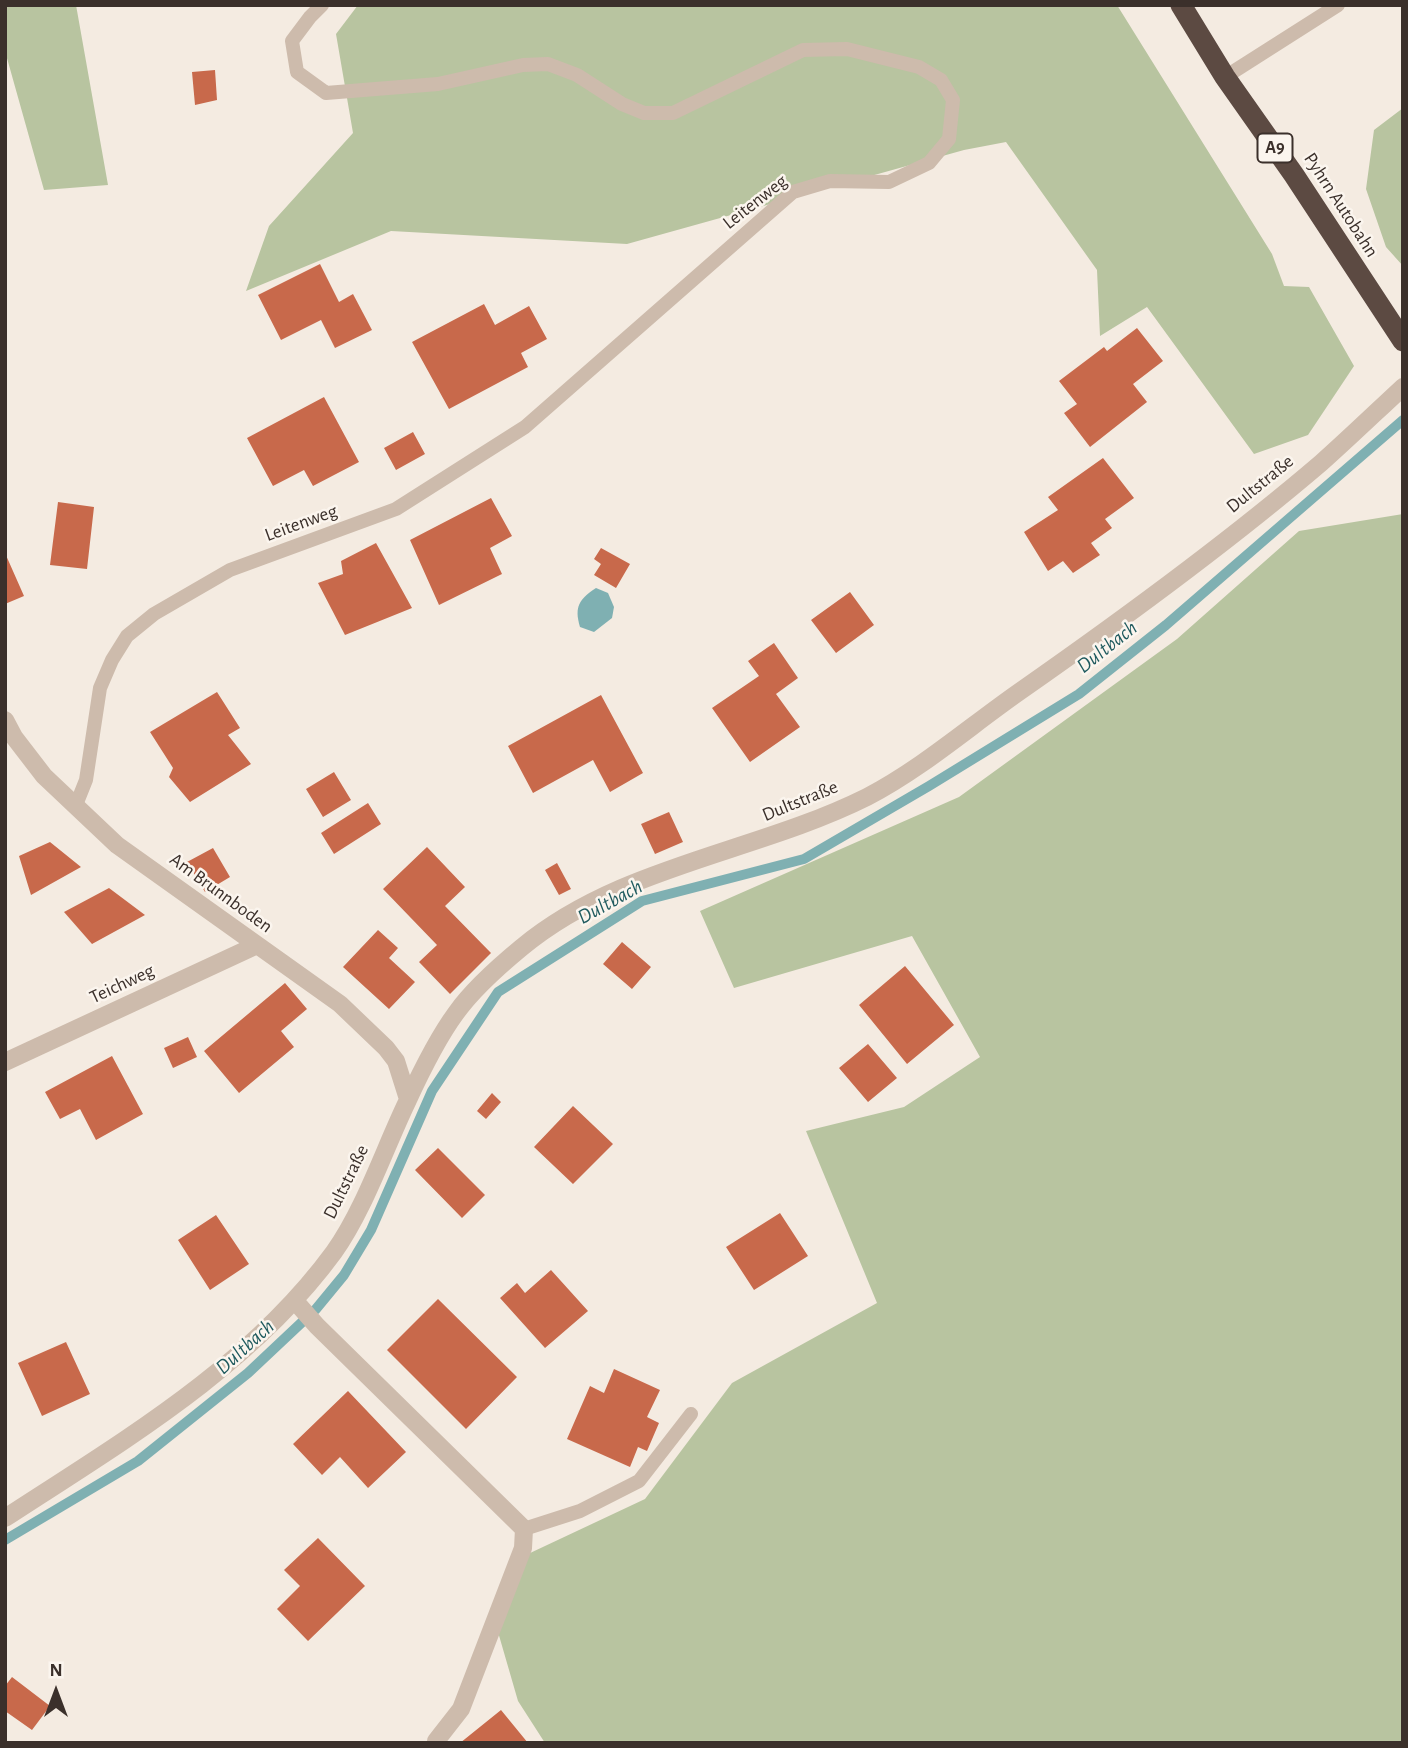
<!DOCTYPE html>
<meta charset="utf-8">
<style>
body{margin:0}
#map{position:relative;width:1408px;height:1748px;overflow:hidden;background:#f4ebe1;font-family:"Alegreya Sans",sans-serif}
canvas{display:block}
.frame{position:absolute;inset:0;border:7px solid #3b302b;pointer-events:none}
.north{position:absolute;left:21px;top:1657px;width:70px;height:70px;-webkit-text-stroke:5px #fbf5ee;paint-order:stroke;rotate:0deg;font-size:19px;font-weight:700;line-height:28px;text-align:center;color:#3b302b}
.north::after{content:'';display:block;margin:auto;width:24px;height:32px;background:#3b302b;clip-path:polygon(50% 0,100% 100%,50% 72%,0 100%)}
</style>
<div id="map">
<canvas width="1408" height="1748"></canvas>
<div class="frame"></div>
<div class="north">N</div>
</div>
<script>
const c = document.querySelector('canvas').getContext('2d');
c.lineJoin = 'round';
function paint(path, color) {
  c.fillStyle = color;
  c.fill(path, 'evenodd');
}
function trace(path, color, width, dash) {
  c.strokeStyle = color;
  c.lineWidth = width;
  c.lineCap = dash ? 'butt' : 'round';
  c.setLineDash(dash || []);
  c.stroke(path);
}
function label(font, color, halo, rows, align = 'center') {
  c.font = font + ' "Alegreya Sans",sans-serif';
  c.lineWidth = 5;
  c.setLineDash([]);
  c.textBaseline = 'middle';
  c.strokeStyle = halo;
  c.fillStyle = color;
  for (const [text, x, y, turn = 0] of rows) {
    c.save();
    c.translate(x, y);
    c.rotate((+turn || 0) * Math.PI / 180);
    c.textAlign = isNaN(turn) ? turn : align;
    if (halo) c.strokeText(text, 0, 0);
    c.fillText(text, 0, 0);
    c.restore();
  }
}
const green = new Path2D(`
 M5 5H76L108 185 44 190 5 51Z
 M358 5H1117L1272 254 1284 286 1309 287 1354 366 1308 435 1254 454 1147 307 1100 336 1097 270 1006 142 964 150 627 244 391 231 246 291 269 226 353 133 336 34Z
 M1403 108V266L1386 247 1366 189 1374 130Z
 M1403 514V1743H545L518 1701 498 1632 528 1554 645 1499 732 1383 877 1303 806 1131 904 1107 980 1057 912 936 734 988 700 911 959 797 1177 639 1299 531Z`);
const water = new Path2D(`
 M596 588 608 593 614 607 612 618 594 632 580 627C574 607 579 599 596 588Z`);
const stream = new Path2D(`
 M5 1540 138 1461 248 1373 316 1309 344 1275 371 1230 432 1091 498 992 642 901 804 859 929 786 1079 694 1166 625 1403 420`);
const building = new Path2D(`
 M215 70 217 100 195 105 192 72Z
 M320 264 339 302 353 294 372 330 335 348 321 320 281 340 258 295Z
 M484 304 495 325 529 306 547 339 521 353 528 367 449 409 412 342Z
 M1137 328 1163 361 1133 384 1147 402 1090 447 1064 413 1077 404 1059 381 1104 347 1107 351Z
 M324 397 359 462 313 486 304 470 273 486 247 438Z
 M413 432 425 454 396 470 384 448Z
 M1103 458 1134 498 1105 519 1112 528 1091 543 1100 555 1073 573 1063 561 1048 571 1024 532 1058 510 1048 497Z
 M491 498 512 536 490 548 502 574 439 605 410 540Z
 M58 502 94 507 87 569 50 565Z
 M376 543 412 608 345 635 318 583 343 574 341 561Z
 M601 548 630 564 616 588 594 575 601 564 594 559Z
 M5 553 24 596 5 604Z
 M850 592 874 625 836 653 811 620Z
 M774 643 798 678 776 694 800 727 750 762 712 708 759 676 748 661Z
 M217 692 240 728 228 735 251 764 190 802 169 777 173 768 150 732Z
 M601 695 643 773 610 792 593 760 533 793 508 746Z
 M334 772 351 800 323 817 306 789Z
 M368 803 381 824 334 854 321 833Z
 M669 812 683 842 655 854 641 824Z
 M50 842 81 867 31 895 19 856Z
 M427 847 465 887 445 906 491 953 450 994 419 962 437 945 383 889Z
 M213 848 230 877 205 892 187 862Z
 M557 863 571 889 559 895 545 870Z
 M109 888 145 915 92 944 64 912Z
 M378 930 398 948 389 958 415 982 389 1009 343 967Z
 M622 942 651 967 632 989 603 964Z
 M905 966 954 1025 907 1064 859 1005Z
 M285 983 307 1009 281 1031 294 1047 239 1093 204 1051Z
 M188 1037 197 1057 173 1068 164 1048Z
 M868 1044 897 1078 868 1102 839 1068Z
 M112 1056 143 1114 96 1140 80 1109 60 1119 45 1092Z
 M492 1093 501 1102 486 1119 477 1111Z
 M573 1106 613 1144 573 1184 534 1147Z
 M438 1148 485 1195 462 1218 415 1170Z
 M780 1213 808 1256 754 1290 726 1247Z
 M216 1215 249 1264 210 1290 178 1240Z
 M551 1270 588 1311 545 1348 500 1298 517 1283 525 1293Z
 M438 1299 517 1377 466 1429 387 1350Z
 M66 1342 90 1394 42 1416 18 1363Z
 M614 1369 660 1390 647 1417 659 1423 647 1451 638 1447 630 1467 567 1439 590 1386 604 1393Z
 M348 1391 406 1452 368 1488 340 1457 322 1475 293 1444Z
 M318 1538 365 1586 308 1641 277 1609 300 1586 284 1570Z
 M12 1677 50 1706 32 1730 5 1711V1686Z
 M501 1710 528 1743H460Z`);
const lane = new Path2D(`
 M1225 77 1338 5
 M76 805 86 780 100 688 112 660 127 636 154 614 230 570 396 509 525 427 793 192 830 181 889 182 929 163 949 139 953 100 941 80 919 67 847 49 803 50 673 113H644L622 104 577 75 548 64 523 65 438 84 326 93 297 72 292 41 310 17 322 5
 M524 1529 580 1511 639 1481 691 1414`);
const street = new Path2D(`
 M5 720 14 737 44 776 117 845 340 1004 386 1048 396 1061 408 1099
 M5 1062 257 945
 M295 1301 317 1326 524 1529 523 1548 461 1709 436 1741
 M5 1518C123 1441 250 1367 334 1252 364 1210 384 1150 407 1102 419 1076 439 1036 456 1013 473 989 498 967 521 948 619 866 755 853 867 797 921 769 969 727 1019 692 1122 620 1225 545 1321 463 1349 438 1376 412 1403 387`);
const highway = new Path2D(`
 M1181 5 1225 77 1294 175 1403 341`);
const shields = [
 [1275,148,35]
];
const shieldNames = [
 ["A9",1275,148]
];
const streetNames = [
 ["Leitenweg",755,202,-38],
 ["Pyhrn Autobahn",1341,205,57],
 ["Dultstraße",1260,484,-39],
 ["Leitenweg",301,523,-20],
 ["Dultstraße",800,801,-22],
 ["Am Brunnboden",221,893,36],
 ["Teichweg",122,984,-25],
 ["Dultstraße",346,1182,-64]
];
const waterNames = [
 ["Dultbach",1107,647,-38],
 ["Dultbach",610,902,-29],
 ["Dultbach",245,1347,-42]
];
paint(green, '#b8c4a0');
paint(water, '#7fb0b2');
trace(stream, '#7fb0b2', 10);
paint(building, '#c8694b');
trace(lane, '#cdbbac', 14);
trace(street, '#cdbbac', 18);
trace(highway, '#5c4a42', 21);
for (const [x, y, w] of shields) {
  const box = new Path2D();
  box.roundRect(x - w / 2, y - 14.5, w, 29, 5);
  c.fillStyle = '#fbf5ee';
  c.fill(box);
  trace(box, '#3b302b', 2);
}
label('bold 18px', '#3b302b', null, shieldNames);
label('19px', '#3b302b', '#fbf5ee', streetNames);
label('italic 21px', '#1f5a5e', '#fbf5ee', waterNames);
</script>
